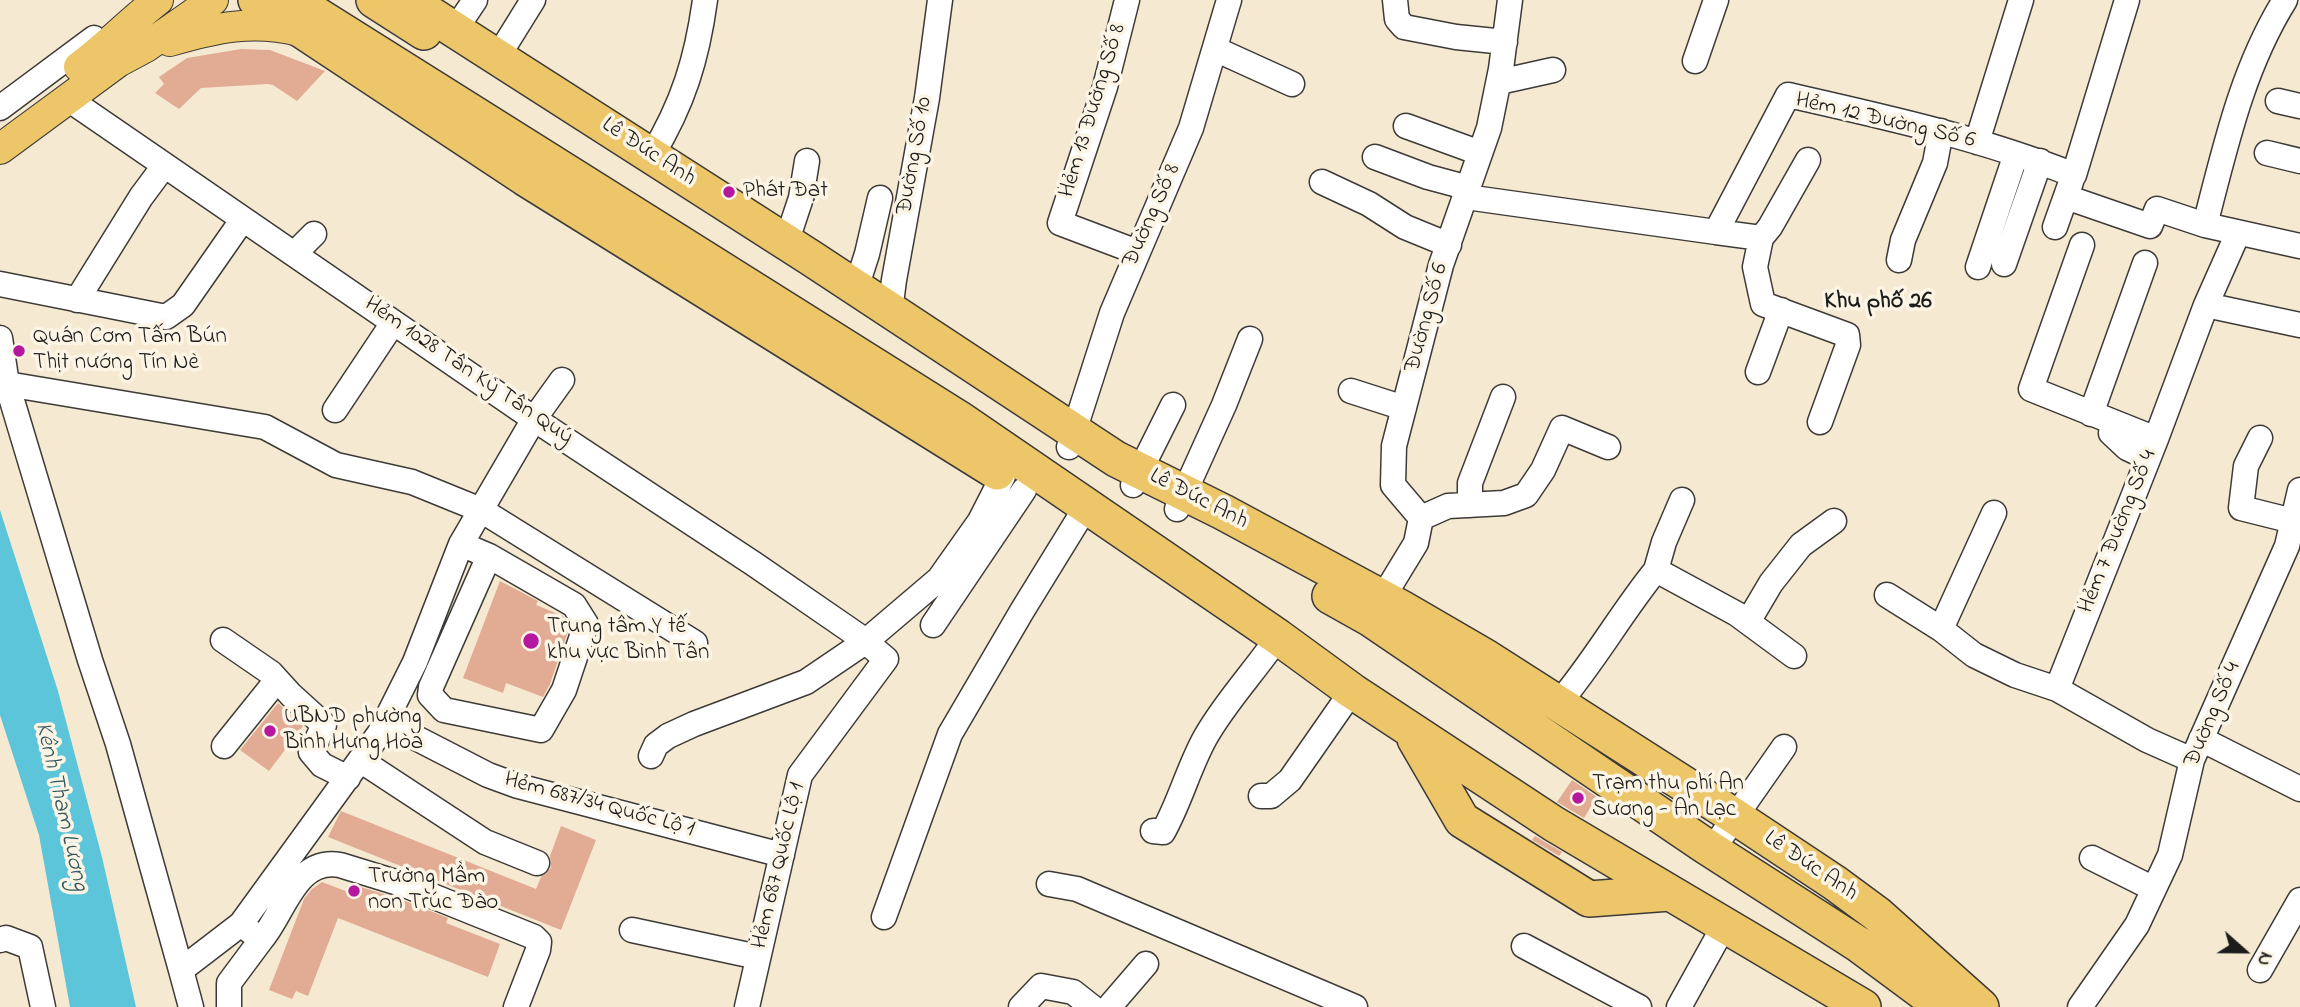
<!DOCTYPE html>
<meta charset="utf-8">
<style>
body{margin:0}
#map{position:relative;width:2300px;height:1007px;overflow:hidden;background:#f6e9d1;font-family:"Indie Flower",sans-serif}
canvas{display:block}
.north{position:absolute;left:2209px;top:916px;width:70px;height:70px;-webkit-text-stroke:5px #fcf5e5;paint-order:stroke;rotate:111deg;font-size:19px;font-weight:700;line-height:28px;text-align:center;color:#1c1c1c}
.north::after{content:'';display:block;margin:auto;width:24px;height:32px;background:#1c1c1c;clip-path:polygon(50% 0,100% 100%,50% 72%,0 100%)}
</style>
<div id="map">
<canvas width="2300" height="1007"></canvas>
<div class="north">N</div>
</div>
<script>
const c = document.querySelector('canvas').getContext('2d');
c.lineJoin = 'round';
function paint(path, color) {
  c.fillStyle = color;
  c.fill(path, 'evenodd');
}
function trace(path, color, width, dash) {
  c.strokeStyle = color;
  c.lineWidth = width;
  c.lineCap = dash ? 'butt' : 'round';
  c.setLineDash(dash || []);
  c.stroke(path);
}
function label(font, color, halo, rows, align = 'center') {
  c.font = font + ' "Indie Flower",sans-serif';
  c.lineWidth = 7;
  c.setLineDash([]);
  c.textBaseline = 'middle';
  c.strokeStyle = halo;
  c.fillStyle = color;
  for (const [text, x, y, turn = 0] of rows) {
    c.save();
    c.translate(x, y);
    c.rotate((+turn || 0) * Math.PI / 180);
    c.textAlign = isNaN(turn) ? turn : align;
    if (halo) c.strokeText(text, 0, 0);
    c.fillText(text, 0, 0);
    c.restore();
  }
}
const water = new Path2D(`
 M0 510 58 691 102 857 136 1007H70L39 835 0 715Z`);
const building = new Path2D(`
 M241 49 270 50 325 71 297 101 273 85 268 84 201 88 179 109 155 93 164 84 159 77 187 58Z
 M500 581 538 601 536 605 563 616 570 626 550 684 543 697 506 683 503 693 463 678Z
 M278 703 303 726 269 771 240 750Z
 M1572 780 1597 797 1584 818 1557 802Z
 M341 811 536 889 541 877 551 868 550 856 561 826 596 840 561 930 328 837Z
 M1535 836 1562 852 1559 856 1532 840Z
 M322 882 348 892 351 884 400 899 448 918 446 923 500 944 488 977 338 918 308 996 296 991 292 999 269 990 304 899 312 889Z`);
const minor = new Path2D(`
 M1127 0 1105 87 1060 223 1137 252
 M1395 0 1397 19 1404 27 1456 37 1505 42
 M2285 0C2242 69 2225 148 2205 225L2300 246
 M455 30 475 0
 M1215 49 1292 84
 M497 58 533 0
 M1695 61 1716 0
 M1499 82 1553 70
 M2278 101 2300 106
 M77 105 534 419 754 564 860 637 886 659 800 775 747 1007
 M0 108 94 38
 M1406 126 1480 153
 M1977 142 2021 0
 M2267 153 2300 161
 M652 155C683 104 697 59 705 0
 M1375 157 1428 177 1469 188
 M1322 182 1369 204 1405 227 1449 245
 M1466 197 1716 232 1788 95C1885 117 1981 138 2074 175L2127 0
 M2066 197 2150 226 2157 209 2205 225
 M2055 227 2071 182
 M1716 232 1761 238 1755 267 1763 304 1847 335 1848 345 1820 422
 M1761 238 1770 227 1808 160
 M786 243 801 198 807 161
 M2082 245 2031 389 2156 439
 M294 254 314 234
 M1899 260 1903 240 1935 163 1941 131
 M2004 264 2040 161
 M1978 267 2016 154
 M0 284 166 317 183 305 243 219
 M856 288 867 254 880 198
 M77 300 141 197 164 166
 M2206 305 2300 325
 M890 311 894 280 927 98 940 0
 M0 338 7 384 90 660 118 744 181 970
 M1758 372 1781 310
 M7 384 265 427 336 465 412 482 481 510 695 643
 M1351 391 1404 408
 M335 410 393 323
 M2091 414 2145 263
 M2111 433 2127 448 2148 458
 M2260 438 2246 466 2241 508 2293 521
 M1069 447 1112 313 1191 128 1229 0
 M1133 485 1173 405
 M1470 505V483L1503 397
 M1177 509 1224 405 1250 339
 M1421 518 1448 506 1504 503 1526 495 1543 470 1562 428 1608 447
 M461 544 489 556 574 605 586 624 564 690 541 730 444 710 430 695 431 687 489 556
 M1656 570 1664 542 1682 500
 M1887 595 1941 629 1974 655 2015 675 2057 689
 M1374 612 1416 543 1421 518 1393 485 1394 446 1441 265 1489 128 1501 69 1510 0
 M1748 622 1771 583 1801 545 1834 521
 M933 625 1024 490
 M1941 629 1994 513
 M223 640 271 673 291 695 324 725 311 752 322 765 348 778
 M1558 704C1594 662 1621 613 1656 570L1737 614 1794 656
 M385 722 488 775 518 786 782 855
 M2201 739 2300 789
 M224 746 277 680
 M651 756 656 745 668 736 694 724 806 682 865 642 939 579 980 521 1003 476
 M360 760 485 842 537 863
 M2192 760 2147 740 2057 689 2156 439 2206 305 2238 233
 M1261 796H1271L1290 780 1352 691
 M1153 831 1163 832C1180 802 1188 769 1205 738 1225 702 1255 671 1278 637
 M1712 850 1784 747
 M2092 858 2154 889
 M1049 884 1077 889 1355 1007
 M884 917 950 734 1022 611 1086 507
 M241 924 261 940C284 914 295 857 340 865L405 885 534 937 539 942 538 950 516 1007
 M632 930 758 957
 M0 940 6 938 30 947 43 1007
 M1524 946 1639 1007
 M2260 970 2300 900
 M191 1007 181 970 241 924 379 734 415 662 461 544 534 419 562 380
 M229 1007V983L261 940
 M1021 1007 1041 986 1073 992 1092 1007
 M1109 1007 1146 964
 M1679 1007 1725 924
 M2080 1007 2137 925 2170 855 2192 760 2287 546 2300 490`);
const major = new Path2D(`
 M170 41C215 28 253 19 299 31
 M79 67C107 46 130 22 158 0
 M0 149 118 62 146 47 213 0`);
const highway = new Path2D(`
 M256 0 525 178 997 472
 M293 0 958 418 1278 637 1352 691 1554 824 1863 1007
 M374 0 424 32
 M408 0 811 258 1116 459 1223 512 1401 608 1487 658 1734 816 1835 883 1877 914 1981 1007
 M1330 596 1371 619 1704 845 1858 944 1943 1007
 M1415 739 1462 820 1589 899 1670 893`);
const markers = [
 [729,192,7,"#b5179e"],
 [19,351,7,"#b5179e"],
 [531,641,9,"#b5179e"],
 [270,731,7,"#b5179e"],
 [1578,798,7,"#b5179e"],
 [354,891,7,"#b5179e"]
];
const streetNames = [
 ["Hẻm 13 Đường Số 8",1094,111,-73],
 ["Hẻm 12 Đường Số 6",1885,122,13],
 ["Lê Đức Anh",648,153,33],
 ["Đường Số 10",916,156,-80],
 ["Đường Số 8",1153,216,-66],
 ["Đường Số 6",1428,318,-75],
 ["Hẻm 1028 Tân Kỳ Tân Quý",468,372,34],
 ["Lê Đức Anh",1198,500,27],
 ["Hẻm 7 Đường Số 4",2119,532,-68],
 ["Đường Số 4",2214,715,-67],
 ["Hẻm 687/34 Quốc Lộ 1",599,806,15],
 ["Hẻm 687 Quốc Lộ 1",780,866,-77],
 ["Lê Đức Anh",1810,867,34]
];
const poiNames = [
 ["Phát Đạt",743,192],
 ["Quán Cơm Tấm Bún",33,338],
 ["Thịt nướng Tín Nè",33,364],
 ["Trung tâm Y tế",547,628],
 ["khu vực Bình Tân",547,654],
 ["UBND phường",284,718],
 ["Bình Hưng Hòa",284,744],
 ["Trạm thu phí An",1592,785],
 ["Sương - An Lạc",1592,811],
 ["Trường Mầm",368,878],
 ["non Trúc Đào",368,904]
];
const neighbourhoodNames = [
 ["Khu phố 26",1878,303]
];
const waterNames = [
 ["Kênh Tham Lương",60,807,77]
];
paint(water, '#5dc5d9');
paint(building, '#e2ab94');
trace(minor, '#3d3b37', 27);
trace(major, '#3d3b37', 32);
trace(highway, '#3d3b37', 38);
trace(minor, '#fff', 24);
trace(major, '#ecc669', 30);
trace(highway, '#ecc669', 35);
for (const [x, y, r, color] of markers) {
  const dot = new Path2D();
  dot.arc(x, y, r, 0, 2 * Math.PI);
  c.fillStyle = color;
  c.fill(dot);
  trace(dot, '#fcf5e5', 2.5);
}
label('23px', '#1c1c1c', '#fcf5e5', streetNames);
label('23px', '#1c1c1c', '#fcf5e5', poiNames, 'left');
label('bold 24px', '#1c1c1c', '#fcf5e5', neighbourhoodNames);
label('italic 24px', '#33575e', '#fcf5e5', waterNames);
</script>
